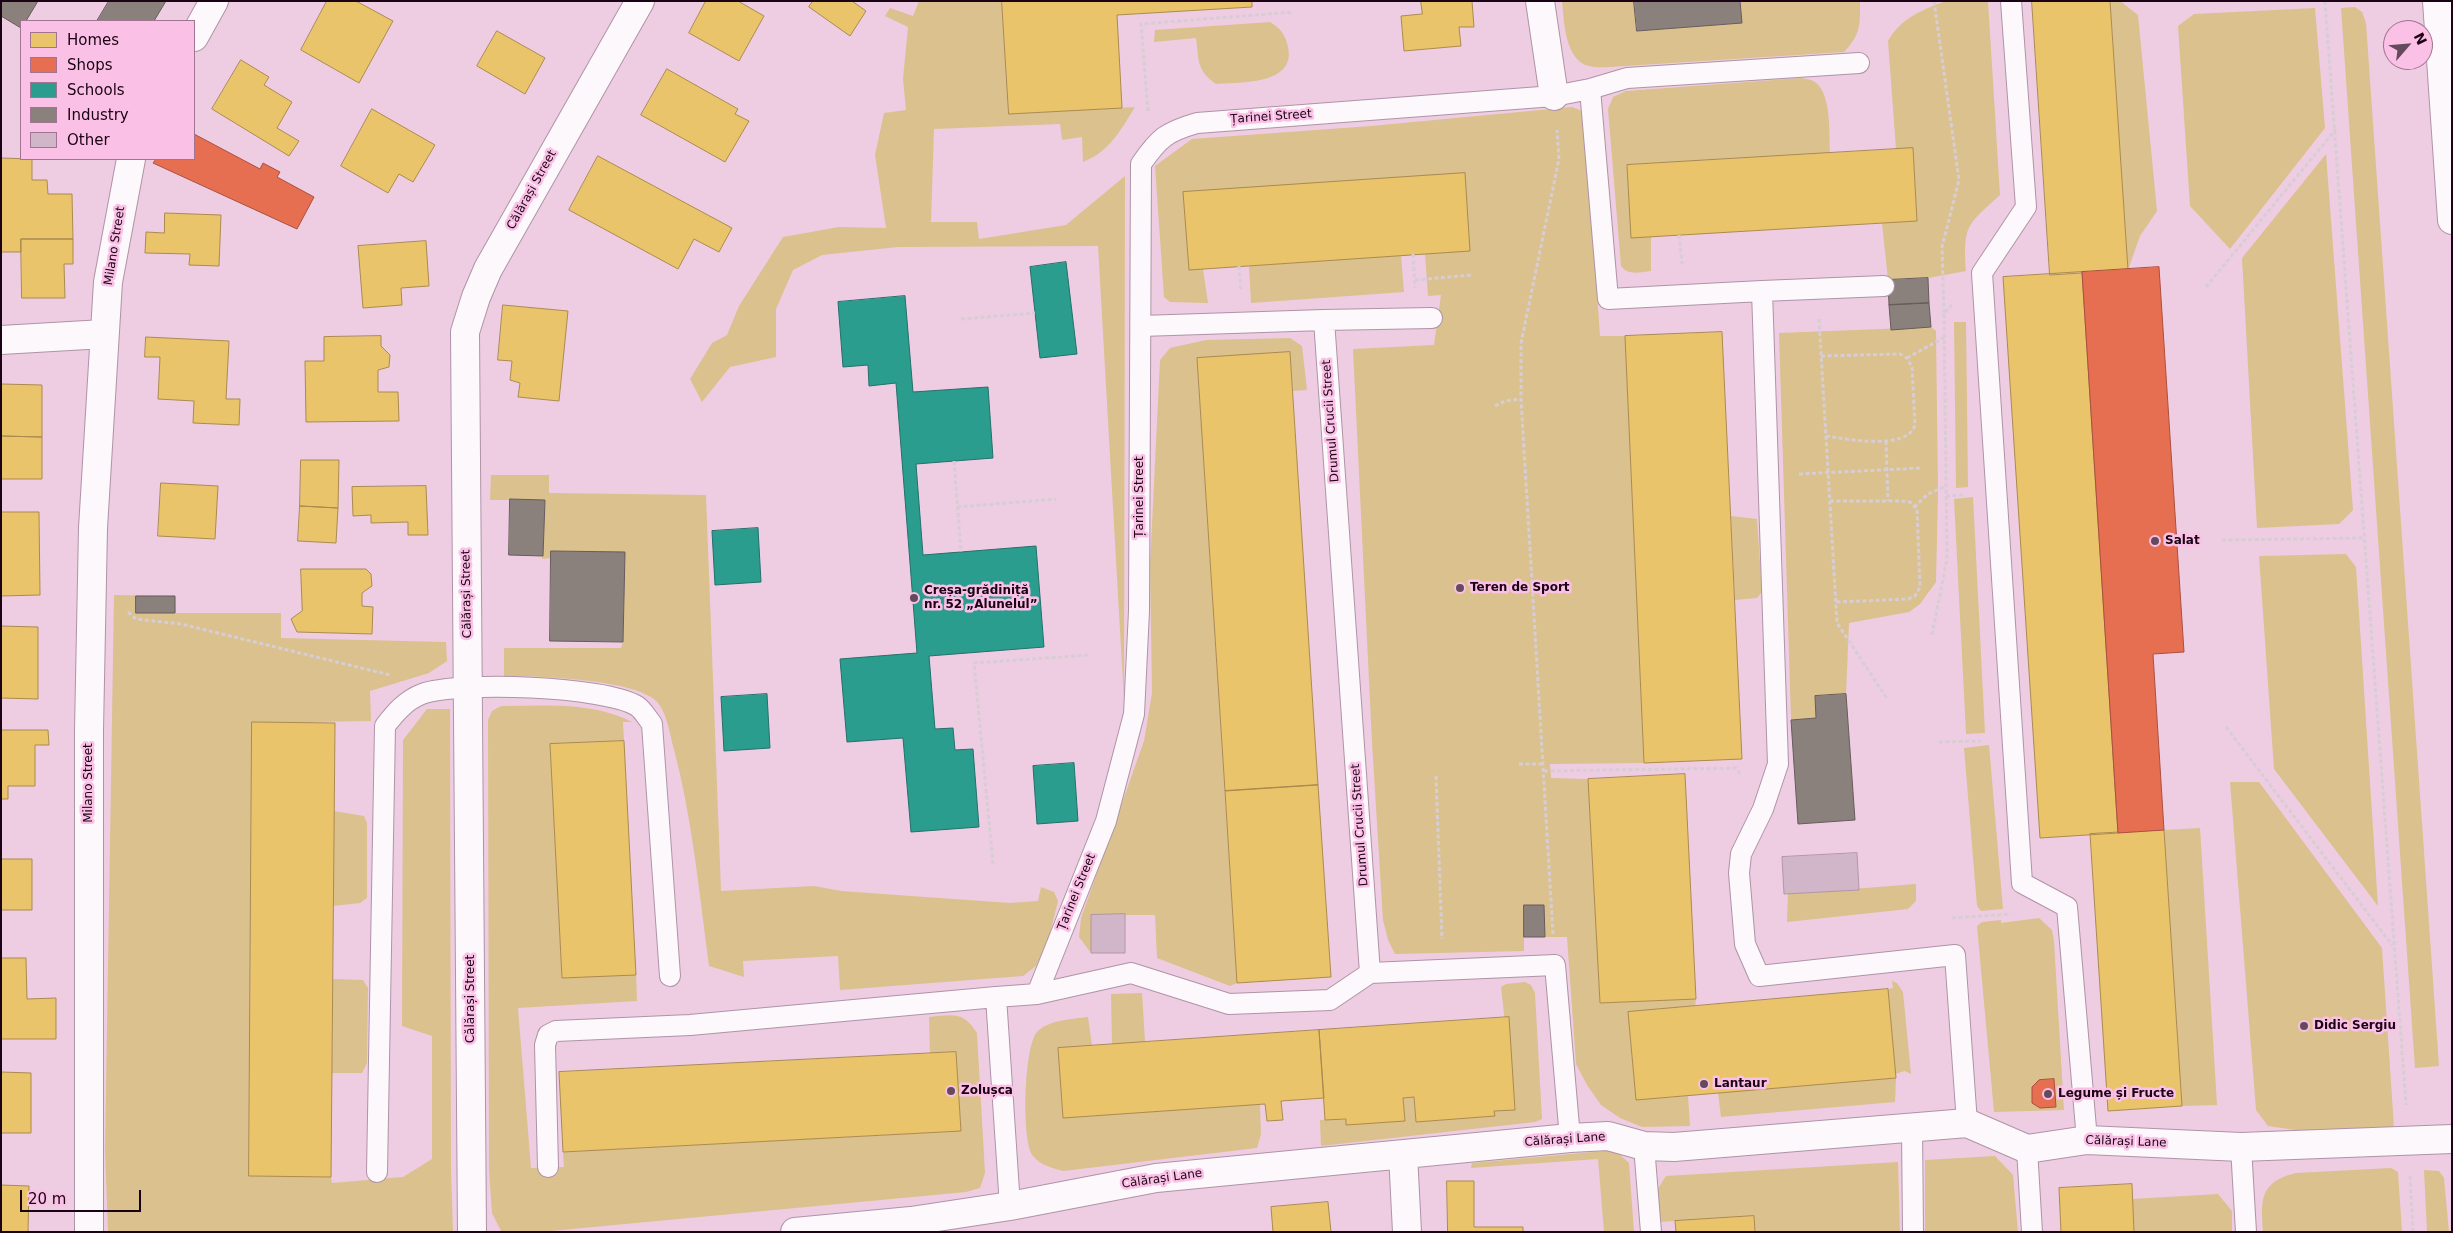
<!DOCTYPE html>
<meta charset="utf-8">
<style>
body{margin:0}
#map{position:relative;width:2453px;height:1233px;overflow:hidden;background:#eecde2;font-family:"DejaVu Sans",sans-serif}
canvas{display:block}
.frame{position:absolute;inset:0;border:2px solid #1a0314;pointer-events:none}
.legend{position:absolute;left:20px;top:20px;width:175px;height:140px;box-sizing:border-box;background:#fbc0e6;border:1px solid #a17492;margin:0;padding:6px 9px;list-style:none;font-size:15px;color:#1a0314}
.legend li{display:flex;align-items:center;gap:10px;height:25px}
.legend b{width:25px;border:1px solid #a17492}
.north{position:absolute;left:2383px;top:20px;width:50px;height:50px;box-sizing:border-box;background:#fbc0e6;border:1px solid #a17492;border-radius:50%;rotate:63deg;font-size:14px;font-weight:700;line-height:20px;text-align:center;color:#1a0314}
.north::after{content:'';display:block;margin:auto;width:18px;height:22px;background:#644a5c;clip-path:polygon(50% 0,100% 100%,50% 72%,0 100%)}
.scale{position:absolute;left:20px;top:1190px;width:121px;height:22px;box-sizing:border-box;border:2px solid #1a0314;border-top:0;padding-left:6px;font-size:15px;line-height:18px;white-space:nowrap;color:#1a0314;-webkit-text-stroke:4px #fbc0e6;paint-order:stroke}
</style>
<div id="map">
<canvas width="2453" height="1233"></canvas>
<div class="frame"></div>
<ul class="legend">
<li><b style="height:14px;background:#e9c46a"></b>Homes</li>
<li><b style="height:14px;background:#e76f51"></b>Shops</li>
<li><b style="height:14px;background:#2a9d8f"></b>Schools</li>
<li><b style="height:14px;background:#8a817c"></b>Industry</li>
<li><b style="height:14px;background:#d1b5c8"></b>Other</li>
</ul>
<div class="north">N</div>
<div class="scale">20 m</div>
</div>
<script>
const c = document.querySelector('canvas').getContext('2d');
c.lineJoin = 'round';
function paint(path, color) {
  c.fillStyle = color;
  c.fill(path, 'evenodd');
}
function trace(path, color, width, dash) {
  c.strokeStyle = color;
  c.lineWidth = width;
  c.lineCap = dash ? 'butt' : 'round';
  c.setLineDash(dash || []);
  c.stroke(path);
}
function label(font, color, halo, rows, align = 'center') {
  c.font = font + ' "DejaVu Sans",sans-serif';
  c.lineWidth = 5;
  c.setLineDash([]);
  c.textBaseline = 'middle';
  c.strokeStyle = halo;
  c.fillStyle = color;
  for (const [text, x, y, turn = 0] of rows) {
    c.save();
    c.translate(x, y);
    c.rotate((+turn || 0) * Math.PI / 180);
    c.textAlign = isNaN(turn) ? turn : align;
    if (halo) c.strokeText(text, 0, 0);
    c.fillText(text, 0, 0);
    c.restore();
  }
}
const green = new Path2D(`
 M919 1H1002L1009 114 1135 107C1120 131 1110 151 1083 162L1082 137 1062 140 1060 124 934 129 931 222H977L979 239 1066 225 1125 176 1124 700 1098 246 898 247 822 255 793 270 776 309V357L730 367 702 402 690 379 712 343 727 335 739 306 783 237 839 227 886 228 875 155 884 113 906 110 903 79 908 27 885 16 890 8 913 16Z
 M1562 1H1634L1637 31 1741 23 1740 1H1860C1860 25 1861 34 1844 52L1609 67C1603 67 1595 68 1589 66 1565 61 1564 21 1562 1Z
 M1946 1H1988L2000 195C1967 225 1963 225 1966 271L1928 278 1888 280 1882 223 1917 221 1913 149H1896L1888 41C1901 18 1922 10 1946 1Z
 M2110 1H2120L2138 15 2157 211 2140 236 2128 270Z
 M2355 7 2362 12 2366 23 2439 1066 2415 1068 2341 8Z
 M2315 8 2325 128 2230 249 2190 206 2178 26 2194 14Z
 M1270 22C1281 29 1285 34 1288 47 1296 85 1241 82 1216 84 1196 70 1199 60 1196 38L1154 42 1155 30Z
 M1801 78C1804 79 1810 79 1813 81 1832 90 1829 135 1830 153L1627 165 1631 237 1651 236V271C1641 272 1628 276 1621 266L1608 109 1613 97 1626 91Z
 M1572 107 1582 111 1585 120 1600 336H1625L1644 763 1550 764 1551 778 1588 779 1600 1003 1696 999 1695 1006 1628 1012 1636 1100 1688 1096 1690 1126 1642 1127 1620 1118 1601 1105 1587 1085 1576 1064 1567 937H1524V951L1395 954 1388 940 1383 920 1372 743 1353 349 1434 345 1441 295 1428 296 1425 254 1184 193 1189 269H1203L1208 303 1170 302 1164 297 1155 166 1192 139 1371 126Z
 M2326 154 2353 510 2339 524 2257 528 2242 258Z
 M1401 255 1404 292 1251 303 1249 266Z
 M1954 322H1966L1968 487 1956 488Z
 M1931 327 1936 331 1938 492 1936 582 1920 604 1909 612 1849 623 1846 694 1815 696 1816 718 1791 720 1779 333Z
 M1290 338 1302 346 1307 390 1293 391 1290 352 1197 359 1237 983 1230 986 1157 958 1155 915H1091V953L1079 937 1081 918 1144 741 1152 693 1150 565 1160 360 1170 348 1206 340Z
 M491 475H549V493L706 495 721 891 814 886 841 891 1010 903 1038 901 1041 887 1054 892 1058 901 1048 941 1036 966 1023 976 840 990 838 956 743 961 744 977 709 966C699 891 692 815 672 742 669 729 666 713 658 703 639 679 535 676 504 676V648H621L623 642 624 602 551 558 542 559 545 500H490Z
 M1973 497 1985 733 1966 734 1954 499Z
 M1731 516 1757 519 1762 592 1757 598 1735 600Z
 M2346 554 2356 567 2378 906 2274 769 2259 556Z
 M114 595 175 596 176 613H281V638L446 642 447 661 429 673 370 691 371 721 252 723 249 1176 331 1177 332 1183 403 1177 432 1159V1036L402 1026 403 740 427 709H450L451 1170 453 1232H108L105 1151Z
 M501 706C545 706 591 701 632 722H623L624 741 550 744 562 978 636 972 637 1001 518 1008 531 1168 564 1167 563 1152 961 1131 956 1052 930 1053 929 1017C953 1015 963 1011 977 1033L985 1173 980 1188 966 1192 540 1232 501 1231 492 1213 489 1170 488 720 492 711Z
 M1989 745 2003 909 1981 911 1977 906 1964 748Z
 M2230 782H2259L2382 948 2394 1127 2302 1131 2268 1126 2256 1110Z
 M334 811 364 816 367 823V898L360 903 333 906Z
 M2200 828 2217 1105 2182 1106 2164 830Z
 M1916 884V901L1908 909 1787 922 1788 894Z
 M2039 918 2052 930 2054 941 2064 1110 1994 1112 1977 926 1982 922 2001 920V923Z
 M333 979 363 980 368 988 367 1063 362 1073H332Z
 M1892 981 1897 983 1903 992 1911 1074 1905 1071 1895 1074 1888 989 1893 988Z
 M1525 982 1531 985 1535 993 1542 1119 1535 1122 1321 1146 1320 1120H1405L1403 1098 1414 1097 1416 1122 1494 1116V1111L1515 1110 1501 987 1506 984Z
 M1142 993 1145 1042 1112 1045 1111 994Z
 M1088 1017 1092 1046 1058 1049 1063 1118 1260 1104 1261 1134 1257 1148 1063 1171C1052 1168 1040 1165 1033 1156 1021 1141 1024 1046 1037 1032 1048 1020 1073 1019 1088 1017Z
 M1896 1078 1895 1102 1721 1117 1718 1093Z
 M1615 1150 1629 1163 1634 1232H1604L1598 1159 1471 1168 1472 1163Z
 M1995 1156 2013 1175 2018 1232H1925V1160Z
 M1898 1162 1900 1232H1755L1754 1216 1658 1222 1657 1190 1666 1176Z
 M2391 1168 2398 1172 2402 1232H2263C2261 1200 2259 1182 2296 1173Z
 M2424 1170 2439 1171 2444 1178 2449 1232H2427Z
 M2218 1194 2232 1211V1232H2134L2132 1199Z`);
const homes = new Path2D(`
 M327 1H356L393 21 359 83 301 50Z
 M706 1H738L764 16 739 61 689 33Z
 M813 1H852L866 11 850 36 809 7Z
 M1002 1H1252V7L1117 15 1122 108 1009 114Z
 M1421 1H1472L1474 27H1459L1461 46 1404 51 1401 16 1422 14Z
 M2032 1H2110L2128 270 2050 275Z
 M497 31 545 58 525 94 477 66Z
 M241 60 269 77 264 85 292 102 277 128 299 141 289 156 212 109Z
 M667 69 738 109 735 114 749 121 725 162 641 115Z
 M372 109 435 145 413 182 399 174 388 193 341 166Z
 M1913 148 1917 221 1631 238 1627 165Z
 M598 156 732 228 719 252 694 239 678 269 569 210Z
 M1 158 32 159V180H47L48 194H72L73 239H21V252H1Z
 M1465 173 1470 251 1189 270 1183 192Z
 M165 213 221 215 219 266 189 265 190 254 145 253 146 232 164 233Z
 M21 239H73V264H64L65 298H22Z
 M426 241 429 286 401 288 402 305 363 308 358 246Z
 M2082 272 2118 833 2040 838 2003 277Z
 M503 305 568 311 559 401 518 397 520 383 510 380 512 361 498 360Z
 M1722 332 1742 759 1644 763 1625 336Z
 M381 336V346L390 355 389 367 378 370V392H398L399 421 306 422 305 361H324V337Z
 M146 337 229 341 226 399H240L239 425 193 423 194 401 158 399 160 357H145Z
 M1290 352 1318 785 1225 791 1197 358Z
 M1 384 42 385V437L1 436Z
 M1 436 42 437V479H1Z
 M301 460H339L338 508 300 506Z
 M161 483 218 486 215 539 158 536Z
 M426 486 428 535H408V522L371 523V515L353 516 352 487Z
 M300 506 338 508 336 543 298 541Z
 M1 512H39L40 595 1 596Z
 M301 569H366L371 574 372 586 362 593V606L373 607 372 634 297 632 291 619 302 611Z
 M1 626 38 627V699L1 698Z
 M252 722 335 723 331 1177 249 1176Z
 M1 730H48L49 745H35V786H8V799H1Z
 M624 741 636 975 562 978 550 744Z
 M1685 774 1696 999 1600 1003 1588 779Z
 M1318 785 1331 977 1237 983 1225 791Z
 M2164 830 2182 1106 2108 1111 2090 834Z
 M1 859H32V910H1Z
 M1 958H26L27 999 56 998V1039H1Z
 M1888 989 1896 1078 1636 1100 1628 1012Z
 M1509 1017 1515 1110 1494 1111 1495 1116 1416 1122 1414 1097 1403 1098 1405 1121 1346 1125V1119L1325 1120 1319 1030Z
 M1319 1030 1324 1098 1281 1101 1283 1120 1267 1121 1265 1104 1063 1118 1058 1048Z
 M956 1052 961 1131 563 1152 559 1072Z
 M1 1072 31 1073V1133H1Z
 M1447 1181H1474V1227H1523V1232H1448Z
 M2132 1184 2134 1232H2061L2059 1188Z
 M1 1185 29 1186 28 1232H1Z
 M1328 1202 1331 1232H1273L1271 1207Z
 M1754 1216 1755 1232H1676L1675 1221Z`);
const shops = new Path2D(`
 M194 134 260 169 263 163 280 172 277 177 314 197 297 229 153 163 156 159H194Z
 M2159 267 2184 652 2153 654 2164 830 2118 833 2082 272Z
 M2054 1079 2056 1107 2040 1108 2032 1103V1087L2039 1080Z`);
const schools = new Path2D(`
 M1066 262 1077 354 1040 358 1030 267Z
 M905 296 913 392 988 387 993 458 916 464 923 555 1036 546 1044 647 929 656 935 729 953 728 955 750 973 749 979 827 911 832 903 738 847 742 840 659 917 653 896 383 869 386 868 365 843 367 838 302Z
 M758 528 761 582 715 585 712 531Z
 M767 694 770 748 724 751 721 697Z
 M1074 763 1078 821 1037 824 1033 766Z`);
const industry = new Path2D(`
 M1 1H38L26 21H21V28L1 16Z
 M109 1H166L154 21H97Z
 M1634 1H1740L1742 23 1637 31Z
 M1928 278 1929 303 1889 305 1888 280Z
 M1929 303 1931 327 1891 330 1889 305Z
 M510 499 545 500 543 556 509 555Z
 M551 551 625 552 623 642 550 641Z
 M136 596H175V613H136Z
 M1846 694 1855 820 1798 824 1791 720 1816 718 1815 696Z
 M1524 905H1544L1545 937H1524Z`);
const building = new Path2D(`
 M1857 853 1859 890 1784 894 1782 857Z
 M1125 914V953H1091V915Z`);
const path = new Path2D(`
 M1934 1 1959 180 1942 247 1944 313
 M2325 1 2406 1105
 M1148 111 1141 24 1293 12
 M1679 235 1682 264
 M1413 254 1415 288
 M1239 266 1241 291
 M1415 280 1473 275
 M2206 287 2336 129
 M961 319 1035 313
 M1819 319 1837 623 1888 700
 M1821 356 1900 354 1907 358 1912 367 1915 425C1907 451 1847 439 1826 436
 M1907 358 1945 337
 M1495 406 1505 401 1521 399
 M1886 441 1888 501
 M954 461 961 552
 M1799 474 1921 468
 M1946 496 1966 495
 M1830 501H1902L1910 502 1917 509 1920 587 1915 596 1908 599 1836 602
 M957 507 1056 499
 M1914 507 1928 494 1946 486
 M2222 540 2364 538
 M128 612 136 619 181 624 390 675
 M1932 635 1947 559 1944 313 1952 305
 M2226 727 2392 945
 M1939 742 1981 741
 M1519 764H1544
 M1544 771 1736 768 1740 774
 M1436 776 1442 939
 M993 864 974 663 1089 655
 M1952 918 2011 914
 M1553 934 1521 399V343L1559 159 1557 130
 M2410 1176 2413 1232`);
const service = new Path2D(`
 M2011 1 2026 207 1982 273 2022 883 2067 907 2087 1140
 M1590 89 1608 299 1762 291 1778 764 1763 809 1741 854 1739 873 1745 944 1759 976 1955 955 1967 1123
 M1762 291 1884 286
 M1432 318 1324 320 1370 973 1555 965 1570 1138
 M1141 326 1324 320
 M1037 994 1131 973 1229 1004 1330 1000 1370 973
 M1912 1128 1913 1232
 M1644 1146 1651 1232
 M2241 1147 2246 1232
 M2027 1149 2032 1232
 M548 1167 545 1045 548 1035 556 1031 690 1025 996 997
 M377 1172 385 726C395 713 406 700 422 694 459 681 604 686 637 706 643 710 647 718 652 724L670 976
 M1010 1206 996 997 1037 994 1106 821 1134 714 1139 611 1141 164C1159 138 1166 132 1197 123L1554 96 1590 89 1627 78 1859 63`);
const minor = new Path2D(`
 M1540 1 1554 96
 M194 37 214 1
 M1 340 104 334
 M1403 1154 1407 1232
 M89 1232V730L93 528 108 282 131 159
 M472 1232 465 332 476 297 488 269 640 1
 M795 1232 911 1221 1010 1206 1156 1178 1570 1138 1608 1136 1644 1146 1674 1147 1967 1123 2027 1149 2087 1140 2241 1147 2452 1139`);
const primary = new Path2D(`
 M2437 1 2452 220`);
const markers = [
 [2155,541,5,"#644a5c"],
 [1460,588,5,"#644a5c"],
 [914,598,5,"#644a5c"],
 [2304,1026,5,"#644a5c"],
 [1704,1084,5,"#644a5c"],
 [951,1091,5,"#644a5c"],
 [2048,1094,5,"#644a5c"]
];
const streetNames = [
 ["Țarinei Street",1271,117,-4],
 ["Călărași Street",532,190,-61],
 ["Milano Street",115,246,-81],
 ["Drumul Crucii Street",1331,421,-94],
 ["Țarinei Street",1140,497,-90],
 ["Călărași Street",467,594,-91],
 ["Milano Street",89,783,-90],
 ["Drumul Crucii Street",1360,825,-94],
 ["Țarinei Street",1077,892,-68],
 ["Călărași Street",471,999,-90],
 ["Călărași Lane",1565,1140,-4],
 ["Călărași Lane",2126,1142,2],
 ["Călărași Lane",1162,1179,-8]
];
const poiNames = [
 ["Salat",2165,541],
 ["Teren de Sport",1470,588],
 ["Creșa-grădiniță",924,591],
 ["nr. 52 „Alunelul”",924,605],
 ["Didic Sergiu",2314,1026],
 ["Lantaur",1714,1084],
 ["Zolușca",961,1091],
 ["Legume și Fructe",2058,1094]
];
paint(green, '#dbc18d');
paint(homes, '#e9c46a');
trace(homes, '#ab8a50', 1);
paint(shops, '#e76f51');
trace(shops, '#aa4f3f', 1);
paint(schools, '#2a9d8f');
trace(schools, '#256f6a', 1);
paint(industry, '#8a817c');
trace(industry, '#685b5d', 1);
paint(building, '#d1b5c8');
trace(building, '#b296a8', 1);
trace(service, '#af93a6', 22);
trace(minor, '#af93a6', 30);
trace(primary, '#af93a6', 30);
trace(path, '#d7cdd4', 3, [4, 2.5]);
trace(service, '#fcf8fb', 20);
trace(minor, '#fcf8fb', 28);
trace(primary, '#fcf8fb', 28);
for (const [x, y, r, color] of markers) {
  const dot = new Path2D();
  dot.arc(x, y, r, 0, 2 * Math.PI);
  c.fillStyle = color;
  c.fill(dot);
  trace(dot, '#fbc0e6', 2);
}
label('12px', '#1a0314', '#fbc0e6', streetNames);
label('bold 12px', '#1a0314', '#fbc0e6', poiNames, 'left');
</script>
